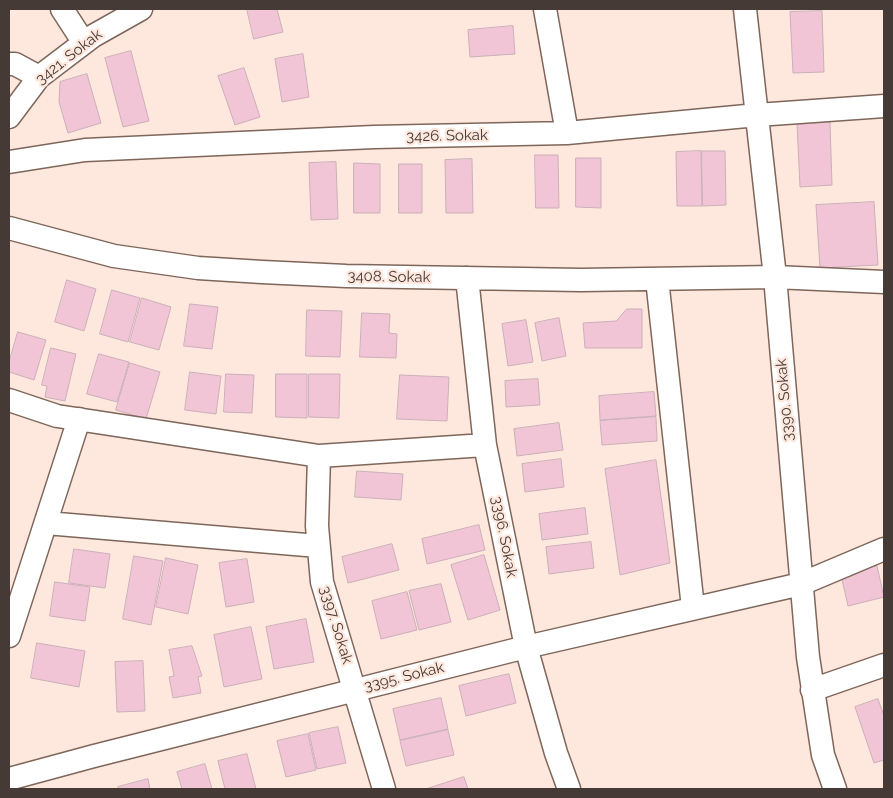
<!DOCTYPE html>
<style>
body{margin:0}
#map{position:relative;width:893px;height:798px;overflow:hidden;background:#fee8dd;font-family:Raleway,sans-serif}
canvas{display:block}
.frame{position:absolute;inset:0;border:10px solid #453a35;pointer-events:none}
</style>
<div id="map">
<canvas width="893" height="798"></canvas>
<div class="frame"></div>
</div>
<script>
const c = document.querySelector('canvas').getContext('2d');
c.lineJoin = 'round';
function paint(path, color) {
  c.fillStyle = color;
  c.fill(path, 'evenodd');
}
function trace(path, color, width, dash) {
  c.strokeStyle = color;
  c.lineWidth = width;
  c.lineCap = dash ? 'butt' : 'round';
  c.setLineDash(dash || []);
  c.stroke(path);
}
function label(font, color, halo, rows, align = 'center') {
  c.font = font + ' Raleway,sans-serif';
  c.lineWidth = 4.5;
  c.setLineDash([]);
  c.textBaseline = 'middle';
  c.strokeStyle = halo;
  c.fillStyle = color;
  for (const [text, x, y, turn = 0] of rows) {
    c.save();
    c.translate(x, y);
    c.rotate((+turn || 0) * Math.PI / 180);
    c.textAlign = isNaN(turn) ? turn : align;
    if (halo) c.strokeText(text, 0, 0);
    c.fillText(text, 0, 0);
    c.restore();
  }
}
const building = new Path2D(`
 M247 9H277L283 32 254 39Z
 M822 11 824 72 793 73 790 12Z
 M513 26 515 54 470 57 468 30Z
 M131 51 149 121 123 127 105 58Z
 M303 54 309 97 282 102 275 59Z
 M244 68 260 117 235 125 218 76Z
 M87 74 101 123 68 133 59 102 60 82Z
 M830 122 832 185 800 187 797 123Z
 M701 151 702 206H677L676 152Z
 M702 151H725L726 205 703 206Z
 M535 155H558L559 208H536Z
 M576 158H601V208L576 207Z
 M472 159 473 213H446L445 160Z
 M336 162 338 219 311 220 309 163Z
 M354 163 380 164V213H354Z
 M399 164H422V213H399Z
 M874 202 878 265 820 268 816 205Z
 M67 280 96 289 84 331 55 322Z
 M112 290 140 298 128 342 100 334Z
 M142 298 171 307 159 350 130 342Z
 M190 304 218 307 212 349 184 346Z
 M627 309H642V348H585L583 323 616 321Z
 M307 310 342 311 340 357 306 356Z
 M362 313 390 314 389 333 397 334 396 358 360 357Z
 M559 318 566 356 542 361 535 323Z
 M526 320 533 362 508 366 502 324Z
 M18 332 46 340 34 380 9 372V362Z
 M51 348 76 354 65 401 45 397 47 386 42 385Z
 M99 354 129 362 117 402 87 394Z
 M130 363 160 372 146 419 116 410Z
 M190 372 221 376 216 414 185 410Z
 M226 374 254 375 252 413 224 412Z
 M276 374H307V418L276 417Z
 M309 374H340L339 418 309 417Z
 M400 375 449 377 447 421 397 419Z
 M538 379 540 405 506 407 505 381Z
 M654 392 656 416 600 420 599 396Z
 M656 417 657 441 602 445 600 421Z
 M559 423 563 450 517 456 514 429Z
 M561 459 564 487 525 492 522 464Z
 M656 460 670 563 620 575 605 469Z
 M357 471 403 474 401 500 355 497Z
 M585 508 588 534 542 540 539 514Z
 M479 525 485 550 427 564 422 539Z
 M591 542 594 568 549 574 546 547Z
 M392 544 399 570 348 583 342 557Z
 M74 549 110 554 105 588 69 583Z
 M484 555 500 610 468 620 451 565Z
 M134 556 163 561 151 625 123 619Z
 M166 558 198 565 188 614 156 607Z
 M247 559 254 602 226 607 219 563Z
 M877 566 884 597 848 606 841 575Z
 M55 582 90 587 85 621 50 616Z
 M441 584 451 622 419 630 409 591Z
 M407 592 417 630 381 639 372 601Z
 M306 619 314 662 274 669 266 627Z
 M251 627 262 679 224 687 214 635Z
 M37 643 85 651 79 687 31 678Z
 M192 646 202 676 198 677 201 693 173 698 169 677 174 676 169 650Z
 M143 661 145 711 117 712 115 662Z
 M509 674 516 703 466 716 459 686Z
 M441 698 448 729 400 740 393 709Z
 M878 699 884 716V760L874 763 855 707Z
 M338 727 346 763 317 769 309 733Z
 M448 730 454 755 406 766 400 741Z
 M308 734 316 770 286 777 277 741Z
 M247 754 256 789H225L218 761Z
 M205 764 212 789H182L177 772Z
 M464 777 468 789H426Z
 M148 779 150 789H118V787Z`);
const minor = new Path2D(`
 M62 9 84 43
 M545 9 567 133
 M745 9 775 277 808 657 823 755 835 789
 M9 64H15L39 77
 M9 117 39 77 93 36 141 9
 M9 162 85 150 374 137 567 133 757 115 884 106
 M9 228 114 256 198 268 262 272 346 276 581 280 775 277 884 282
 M467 278 485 445 526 647 556 753 569 789
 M657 279 693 608
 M9 400 57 416 319 456 485 445
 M319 456 317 526 322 582 384 789
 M46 523 318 546
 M9 636 79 419
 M812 690 884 665
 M9 779 94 756 526 647 801 584 884 549`);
const streetNames = [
 ["3421. Sokak",69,57,-38],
 ["3426. Sokak",447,136,-1],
 ["3408. Sokak",389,277,1],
 ["3390. Sokak",785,400,-95],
 ["3396. Sokak",504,537,79],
 ["3397. Sokak",336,625,73],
 ["3395. Sokak",404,677,-14]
];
paint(building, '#f1c5d5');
trace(building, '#cbafb9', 1);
trace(minor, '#7e665a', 25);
trace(minor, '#fff', 22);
label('15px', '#453a35', '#fee8dd', streetNames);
</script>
